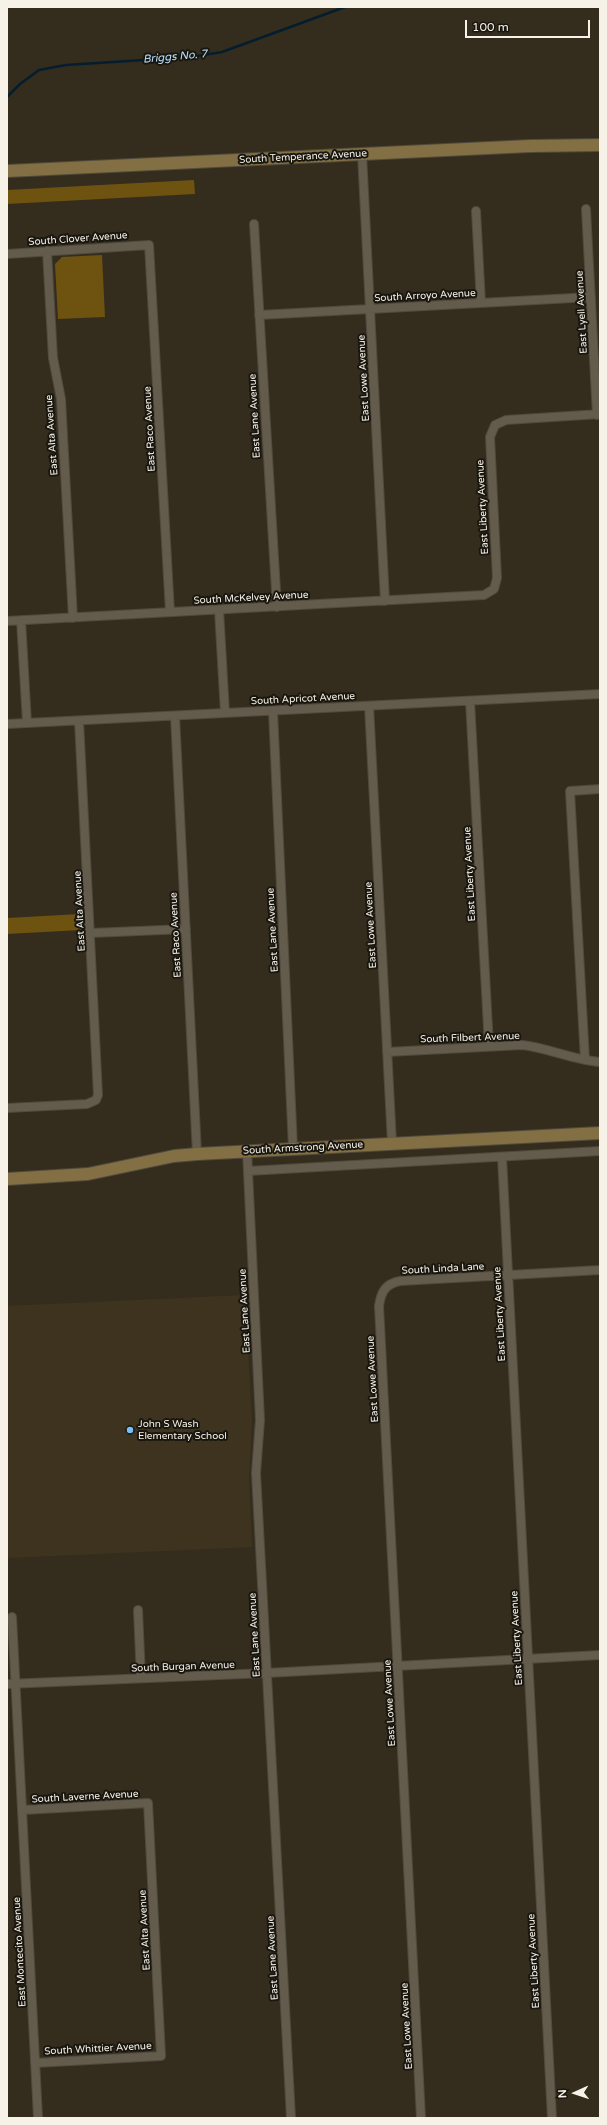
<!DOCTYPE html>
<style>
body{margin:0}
#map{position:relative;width:607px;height:2125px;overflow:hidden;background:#342d1e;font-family:"Varela Round",sans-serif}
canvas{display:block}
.frame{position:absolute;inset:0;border:8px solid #f6f2e8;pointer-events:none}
.north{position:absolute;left:555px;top:2073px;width:40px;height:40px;-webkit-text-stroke:3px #19160f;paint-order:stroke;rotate:267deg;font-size:11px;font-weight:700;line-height:16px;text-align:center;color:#f6f2e8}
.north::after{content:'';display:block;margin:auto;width:14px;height:18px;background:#f6f2e8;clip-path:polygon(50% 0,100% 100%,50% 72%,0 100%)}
.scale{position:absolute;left:465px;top:20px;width:125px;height:18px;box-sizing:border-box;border:2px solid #f6f2e8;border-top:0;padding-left:5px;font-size:12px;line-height:14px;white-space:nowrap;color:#f6f2e8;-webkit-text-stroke:3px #19160f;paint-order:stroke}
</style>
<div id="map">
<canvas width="607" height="2125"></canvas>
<div class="frame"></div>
<div class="north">N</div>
<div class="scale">100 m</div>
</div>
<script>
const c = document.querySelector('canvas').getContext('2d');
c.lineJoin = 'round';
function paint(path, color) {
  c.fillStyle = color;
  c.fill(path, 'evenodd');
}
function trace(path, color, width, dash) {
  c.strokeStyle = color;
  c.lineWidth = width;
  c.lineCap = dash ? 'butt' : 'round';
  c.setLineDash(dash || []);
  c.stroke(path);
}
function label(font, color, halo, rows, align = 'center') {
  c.font = font + ' "Varela Round",sans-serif';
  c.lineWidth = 4;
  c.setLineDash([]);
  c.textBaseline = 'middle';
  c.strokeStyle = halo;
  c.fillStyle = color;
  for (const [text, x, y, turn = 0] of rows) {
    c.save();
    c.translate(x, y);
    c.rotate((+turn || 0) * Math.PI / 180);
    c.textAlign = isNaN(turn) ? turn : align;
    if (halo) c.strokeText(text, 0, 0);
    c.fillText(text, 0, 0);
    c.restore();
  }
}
const built = new Path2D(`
 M245 1295 252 1420 249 1480 252 1547 7 1558V1306Z`);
const green = new Path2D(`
 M194 180 195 194 7 204V190Z
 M102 255 105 317 58 319 55 264 62 257Z
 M80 914 81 930 7 934V918Z`);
const stream = new Path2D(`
 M7 97 20 84 39 70 66 65 191 57 222 52 345 7`);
const street = new Path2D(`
 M362 154 385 601
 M586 209 597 415
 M476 211 481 303
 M254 224 277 607
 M47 251 53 358 61 399 73 618
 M7 254 149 245 170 612
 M259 315 591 297
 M219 610 225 713
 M21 620 27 723
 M7 621 484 595 494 589 497 578 490 437 495 425 506 420 600 414
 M470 701 489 1046
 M369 706 392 1143
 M273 711 293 1148
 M175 716 197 1154
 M7 724 600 694
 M91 933 186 929
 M387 1052 522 1045C549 1048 573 1060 600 1062
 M585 1060 570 791 600 789
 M7 1108 87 1104 96 1100 98 1095 79 721
 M247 1151 260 1420 256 1473 291 2118
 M502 1157 552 2118
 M248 1171 600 1151
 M138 1610 141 1678
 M12 1617 38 2118
 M7 1684 267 1673 600 1655
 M23 1810 148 1803 161 2056 35 2063
 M421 2118 379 1306C381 1292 385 1284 400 1281L600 1270`);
const secondary = new Path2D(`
 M7 171 530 146 600 145
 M7 1179 88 1174 174 1156 197 1154 600 1133`);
const markers = [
 [130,1430,4,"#77bff7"]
];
const streetNames = [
 ["South Temperance Avenue",303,157,-3],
 ["South Clover Avenue",78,239,-4],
 ["South Arroyo Avenue",425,296,-3],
 ["East Lyell Avenue",582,312,-93],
 ["East Lowe Avenue",364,378,-93],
 ["East Lane Avenue",255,416,-93],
 ["East Raco Avenue",150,429,-93],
 ["East Alta Avenue",52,435,-94],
 ["East Liberty Avenue",483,507,-93],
 ["South McKelvey Avenue",251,598,-3],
 ["South Apricot Avenue",303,699,-3],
 ["East Liberty Avenue",470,874,-93],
 ["East Alta Avenue",80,911,-93],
 ["East Lowe Avenue",371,925,-93],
 ["East Lane Avenue",273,930,-93],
 ["East Raco Avenue",176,935,-93],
 ["South Filbert Avenue",470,1038,-2],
 ["South Armstrong Avenue",303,1148,-3],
 ["South Linda Lane",443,1269,-3],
 ["East Lane Avenue",245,1311,-93],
 ["East Liberty Avenue",500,1314,-93],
 ["East Lowe Avenue",373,1379,-93],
 ["East Lane Avenue",255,1635,-93],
 ["East Liberty Avenue",517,1638,-93],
 ["South Burgan Avenue",183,1667,-2],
 ["East Lowe Avenue",390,1703,-93],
 ["South Laverne Avenue",85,1797,-3],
 ["East Alta Avenue",145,1930,-93],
 ["East Montecito Avenue",20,1952,-93],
 ["East Lane Avenue",273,1958,-93],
 ["East Liberty Avenue",534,1961,-93],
 ["East Lowe Avenue",407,2026,-93],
 ["South Whittier Avenue",98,2049,-3]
];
const poiNames = [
 ["John S Wash",138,1424],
 ["Elementary School",138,1436]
];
const waterNames = [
 ["Briggs No. 7",175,57,-5]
];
paint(built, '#3e331e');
paint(green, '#6d5210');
trace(stream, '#041d2f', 2.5);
trace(street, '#504a3d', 10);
trace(secondary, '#504a3d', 14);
trace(street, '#635b4b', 8);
trace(secondary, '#826f43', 12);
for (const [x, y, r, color] of markers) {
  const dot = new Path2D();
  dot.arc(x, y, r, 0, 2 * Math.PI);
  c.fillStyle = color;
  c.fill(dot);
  trace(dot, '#19160f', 1.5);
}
label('10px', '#f6f2e8', '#19160f', streetNames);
label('10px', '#f6f2e8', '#19160f', poiNames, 'left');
label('italic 11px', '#bae0ff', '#19160f', waterNames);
</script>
